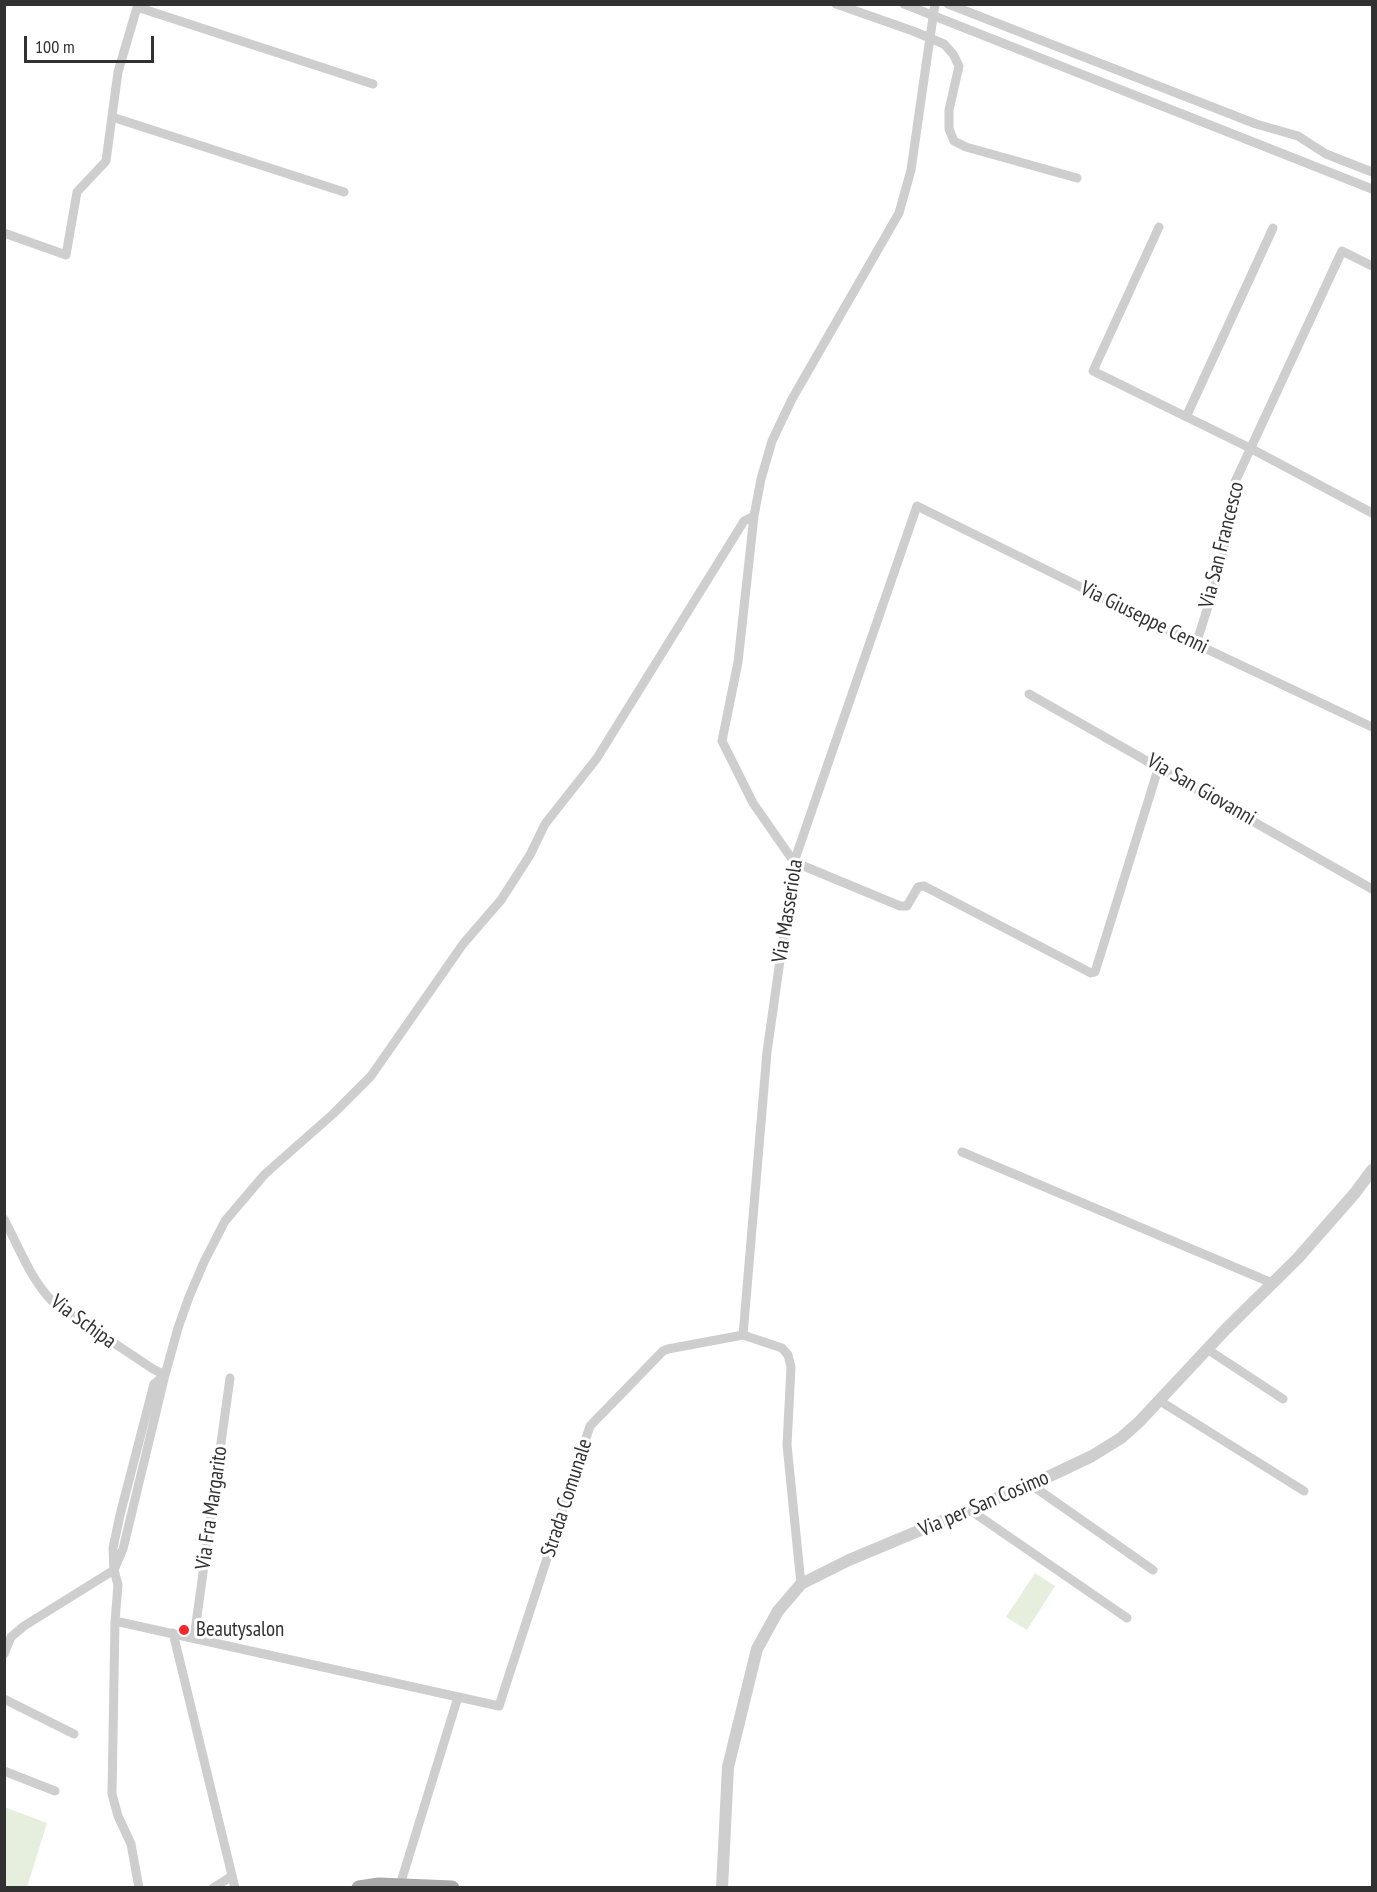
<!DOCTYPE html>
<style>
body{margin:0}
#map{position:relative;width:1377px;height:1892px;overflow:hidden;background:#fff;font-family:"PT Sans Narrow",sans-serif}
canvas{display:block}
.frame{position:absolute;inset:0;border:6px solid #313131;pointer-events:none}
.scale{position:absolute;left:24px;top:36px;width:130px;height:27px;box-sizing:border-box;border:3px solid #313131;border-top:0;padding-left:8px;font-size:18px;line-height:21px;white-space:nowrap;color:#313131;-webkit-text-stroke:4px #fff;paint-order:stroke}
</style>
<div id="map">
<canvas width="1377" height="1892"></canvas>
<div class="frame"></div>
<div class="scale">100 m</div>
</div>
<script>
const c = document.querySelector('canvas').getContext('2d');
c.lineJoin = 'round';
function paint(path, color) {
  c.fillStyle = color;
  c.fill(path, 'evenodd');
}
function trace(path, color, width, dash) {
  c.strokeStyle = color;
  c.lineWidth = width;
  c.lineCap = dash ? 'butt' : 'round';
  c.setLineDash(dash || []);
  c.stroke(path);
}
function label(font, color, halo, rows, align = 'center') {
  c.font = font + ' "PT Sans Narrow",sans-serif';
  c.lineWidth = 6;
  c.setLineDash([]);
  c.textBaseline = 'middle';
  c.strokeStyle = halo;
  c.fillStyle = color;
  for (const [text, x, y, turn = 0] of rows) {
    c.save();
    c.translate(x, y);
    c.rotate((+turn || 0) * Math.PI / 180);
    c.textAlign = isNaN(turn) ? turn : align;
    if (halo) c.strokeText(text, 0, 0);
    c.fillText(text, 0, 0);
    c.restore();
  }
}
const green = new Path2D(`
 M1035 1573 1055 1586 1027 1630 1006 1617Z
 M4 1807 47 1823 27 1887H5Z`);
const minor = new Path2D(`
 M836 4 913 31 944 44 953 54 959 66 949 110V129L954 141 966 147 1077 178
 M904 4 1372 189
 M948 4 1256 124 1298 136 1326 154 1372 172
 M137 7 373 84
 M926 65 911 170 899 213 792 399 772 441 761 479 754 516 738 662 722 741 753 803 794 862 900 906H907L918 887 924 886 1091 973 1095 972 1159 766
 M112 117 344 192
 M1159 227 1093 371 1250 448 1372 513
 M4 233 66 255 77 192 106 161 118 72 138 4
 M1186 417 1273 228
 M1196 644 1221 566 1235 482 1342 251 1372 266
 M1029 694 1372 889
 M962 1152 1272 1283
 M4 1219C19 1247 31 1281 54 1303L153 1369 165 1375 178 1328 189 1297 204 1262 225 1221 265 1174 333 1114 371 1076 463 944 501 900 530 855 545 824 597 758 744 521 754 516
 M743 1335 767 1052 794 862 917 506 1196 644 1372 727
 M1207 1349 1283 1399
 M1160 1401 1304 1491
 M1030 1484 1153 1570
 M970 1510 1127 1618
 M115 1621 499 1706 590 1426 663 1351 668 1349 743 1335 782 1348 788 1355 791 1367 787 1445 801 1584
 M173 1633 235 1888
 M194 1638 230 1378
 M4 1654 11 1637 24 1626 114 1570 123 1549 165 1375 154 1384 120 1515 113 1548 114 1570 118 1585 115 1621 112 1794 118 1816 131 1844 139 1888
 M4 1699 74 1734
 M4 1771 55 1791
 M400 1885 458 1697
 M213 1888 232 1876`);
const tertiary = new Path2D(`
 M722 1888 728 1767 757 1649 778 1611 801 1584 849 1560 1052 1475 1092 1456 1121 1438 1139 1422 1226 1329 1298 1258 1355 1193 1372 1170`);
const primary = new Path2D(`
 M359 1888 379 1885 452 1888`);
const minorBridge = new Path2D(`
 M926 65 935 4`);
const markers = [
 [184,1630,6,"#f4272b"]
];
const streetNames = [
 ["Via San Francesco",1222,545,-76],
 ["Via Giuseppe Cenni",1144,618,26],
 ["Via San Giovanni",1201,790,30],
 ["Via Masseriola",788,911,-81],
 ["Via Schipa",83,1322,36],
 ["Strada Comunale",567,1498,-72],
 ["Via per San Cosimo",984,1504,-23],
 ["Via Fra Margarito",212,1508,-82]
];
const poiNames = [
 ["Beautysalon",196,1630]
];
paint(green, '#e6eede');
trace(minor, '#cecece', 9);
trace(tertiary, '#cecece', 12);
trace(primary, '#a9a9a9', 15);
trace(minorBridge, '#cecece', 9);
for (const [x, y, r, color] of markers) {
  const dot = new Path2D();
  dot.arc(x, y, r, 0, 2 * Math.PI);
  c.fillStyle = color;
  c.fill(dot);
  trace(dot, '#fff', 2);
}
label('21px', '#313131', '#fff', streetNames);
label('21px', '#313131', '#fff', poiNames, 'left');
</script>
